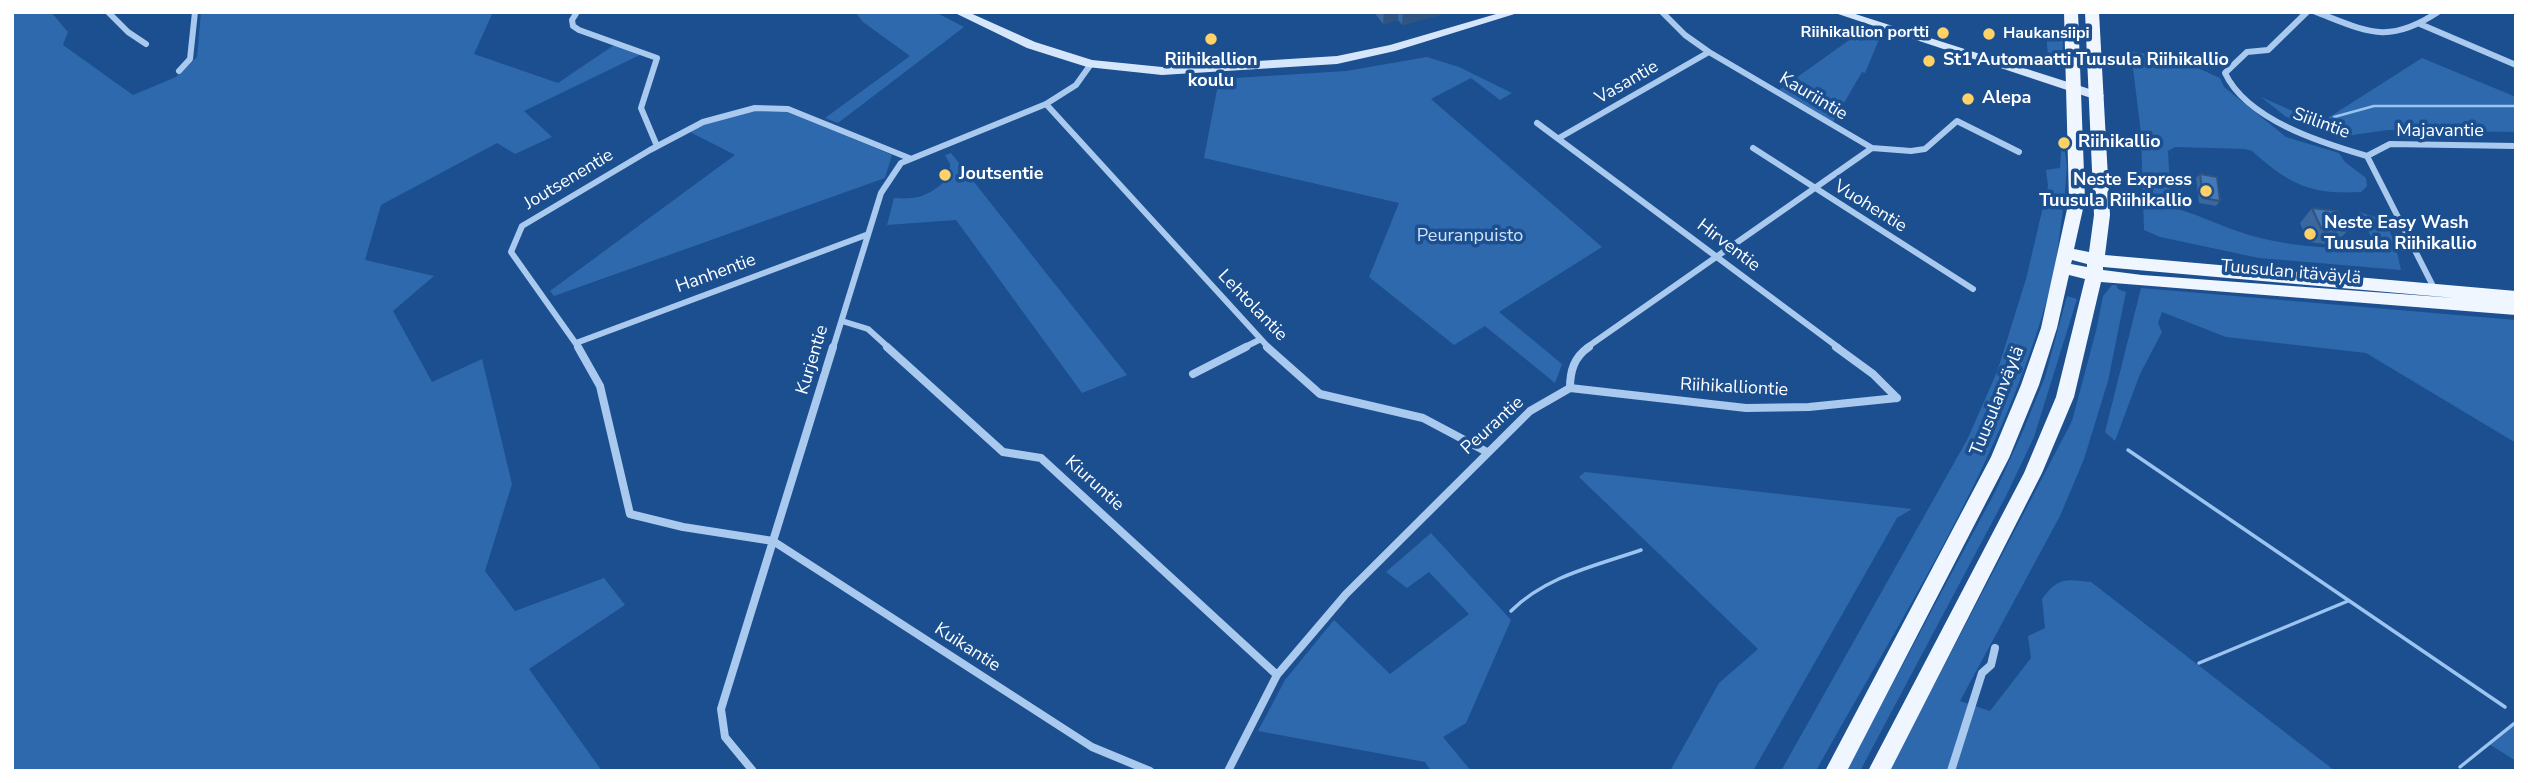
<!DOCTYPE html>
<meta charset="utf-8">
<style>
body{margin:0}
#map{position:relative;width:2528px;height:783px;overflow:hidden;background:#1b4f8f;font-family:"Nunito Sans",sans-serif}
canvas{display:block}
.frame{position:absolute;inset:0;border:14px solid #fff;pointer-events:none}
</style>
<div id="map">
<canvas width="2528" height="783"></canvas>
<div class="frame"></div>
</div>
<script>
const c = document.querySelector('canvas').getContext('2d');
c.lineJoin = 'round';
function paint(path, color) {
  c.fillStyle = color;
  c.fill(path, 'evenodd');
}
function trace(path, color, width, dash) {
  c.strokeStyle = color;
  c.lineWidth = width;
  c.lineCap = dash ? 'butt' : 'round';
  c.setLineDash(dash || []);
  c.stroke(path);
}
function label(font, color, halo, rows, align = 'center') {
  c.font = font + ' "Nunito Sans",sans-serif';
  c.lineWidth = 7;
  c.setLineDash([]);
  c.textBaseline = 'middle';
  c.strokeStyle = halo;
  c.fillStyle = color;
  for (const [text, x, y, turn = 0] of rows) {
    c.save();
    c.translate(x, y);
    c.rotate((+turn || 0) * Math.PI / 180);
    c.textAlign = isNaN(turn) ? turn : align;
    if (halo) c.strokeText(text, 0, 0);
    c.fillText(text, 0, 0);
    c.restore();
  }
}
const green = new Path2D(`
 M12 12H51L68 32 63 45 133 95 176 77 197 57 201 12H493L474 54 558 83 617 43 644 53 524 111 552 137 515 154 497 143 381 205 365 260 434 276 393 311 432 382 482 359 512 484 485 571 515 611 604 578 625 605 529 669 602 771H12Z
 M855 12H935L964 27 838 123 825 118 910 56 863 22Z
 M1862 31 1880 37 1865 73 1862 72 1833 122 1779 90Z
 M2050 32 2060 33 2063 40 2062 65 2049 66 2046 33Z
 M2131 51 2180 60 2220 78 2224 87 2286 137 2339 153 2345 162 2366 178 2367 186 2361 192C2310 195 2289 184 2252 151L2245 149 2175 147 2168 151 2171 207C2194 213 2214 223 2237 231 2279 246 2331 250 2376 247L2359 212 2385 220 2395 244 2401 270 2259 258 2160 237 2144 230 2141 134Z
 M1427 57 1459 67 1512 93 1500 100 1471 78 1431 99 1602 247 1499 312 1562 364 1555 383 1485 326 1454 345 1369 277 1399 203 1204 158 1219 79 1346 71Z
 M2422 58 2516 97V132L2388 130 2345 136 2300 124 2285 116 2261 97 2320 123Z
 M755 110 786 111 892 155 885 178 554 296 550 291 735 155 690 132 704 124Z
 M2061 151 2065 152 2067 166 2064 204 2046 196 2048 186 2046 170 2060 168Z
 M951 153 1127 375 1082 393 956 220 887 225 894 198C920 200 931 195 950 176V164L945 155Z
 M2047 206 2063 210C2059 236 2057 262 2050 288 2005 458 1901 618 1816 771H1781L1968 438 1997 372 2026 279 2043 207Z
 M2112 285H2116L2118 289 2126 292 2108 381 2084 459 2060 516 1960 701 1990 711 2031 658 2028 636 2045 628 2042 599C2058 577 2066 579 2091 582L2335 771H1889L2072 421 2096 331 2103 296Z
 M2141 288 2516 320V443L2366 353 2226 337 2162 312 2158 323 2162 332 2140 374 2115 441 2105 432Z
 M2067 296 2077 299 2034 437 2006 496 1860 771H1846L1996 490 2023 431 2045 377Z
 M1585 472 1912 509 1897 518 1753 771H1670L1719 683 1758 649 1579 477Z
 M1431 533 1511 620 1466 723 1443 737 1471 771H1431L1425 762 1258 731 1285 680 1334 620 1390 674 1469 614 1429 572 1407 588 1386 572Z
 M2516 722V761L2489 744Z`);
const streamFar1 = new Path2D(`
 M2334 117 2374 106H2516`);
const stream = new Path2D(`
 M2128 450 2505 707
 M1511 611C1546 576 1595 566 1641 550
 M2199 663 2348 601
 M2460 767 2516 722`);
const streetFar1 = new Path2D(`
 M108 12 128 32 146 44
 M577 12 572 20 573 26 579 30 657 58 641 108 657 146
 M1662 12 1685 35 1709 52 1872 148 1911 151 1925 149 1957 121 2019 152
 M2307 12 2268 50 2247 52 2225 73C2247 120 2322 143 2367 156
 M2316 12C2368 32 2388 45 2438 12
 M2420 24 2516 65
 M179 71 190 59 195 12
 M1046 104 1269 348
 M1537 123 1839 348
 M1559 138 1709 52
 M1753 148 1973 289
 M2367 156 2436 292
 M2367 156 2390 144 2516 146
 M842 321 868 329 889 348
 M576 343 866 235
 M579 348 511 252 522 226 650 150 703 122 755 108 788 109 909 158
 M833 348 881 193 901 163 1046 104 1076 85 1091 64
 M1243 348 1259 340
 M1586 348 1872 148`);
const street = new Path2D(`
 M578 347 600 386 630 514 683 527 773 541 1092 747 1150 771
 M887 347 1003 452 1041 458 1277 675
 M1267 347 1320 394 1423 418 1487 452
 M1836 347 1873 374 1897 398
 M1193 374 1246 347
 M1570 388 1746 408 1809 407 1897 398
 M753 771 725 737 721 709 833 347
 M1228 771 1277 675 1346 594 1530 411 1570 388C1570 371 1574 357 1589 347
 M1951 771 1982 673 1991 665 1995 648`);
const secondary = new Path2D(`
 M953 12H968L1035 42 1092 60 1162 67 1337 56 1390 45 1503 12H1521L1395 51 1337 64 1162 75 1087 67 1027 48Z
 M1832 12H1849L2102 93 2104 96 2098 100 2094 99Z`);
const primary = new Path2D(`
 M2064 12H2078L2085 200 2074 249 2089 252 2094 215 2085 12H2099L2110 215 2105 255 2516 291V315L2101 282 2074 397 2042 473 1890 771H1868L2024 473 2056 397 2085 279 2069 275 2057 328 2039 385 2009 458 1847 771H1825L1991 457 2021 385 2041 328 2069 200ZM2072 260 2087 264V267L2071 264ZM2103 267 2455 298 2142 275 2103 270Z`);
const wall = new Path2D(`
 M1374 12H1450L1402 25 1398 20 1383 24Z
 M2200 174 2220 201 2216 206 2199 203 2196 178Z
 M2312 208 2347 231 2335 245 2308 242 2300 223Z`);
const shadedWall = new Path2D(`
 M1384 12H1398V20L1383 24Z
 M1403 12H1450L1402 25Z`);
const building = new Path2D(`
 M2200 174 2217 177 2220 201 2203 198Z
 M2312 208 2338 211 2347 231 2321 228Z`);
const markers = [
 [1943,33,7,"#ffd166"],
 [1989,34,7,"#ffd166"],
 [1211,39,7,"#ffd166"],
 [1929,61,7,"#ffd166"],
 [1968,99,7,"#ffd166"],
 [2064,143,7,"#ffd166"],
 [945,175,7,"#ffd166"],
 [2206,191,7,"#ffd166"],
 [2310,234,7,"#ffd166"]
];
const farPoinames = [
 ["Riihikallion portti",1929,33],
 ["Haukansiipi",2003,34,"left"]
];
const poiNames = [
 ["Riihikallion",1211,61,"center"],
 ["koulu",1211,82,"center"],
 ["St1 Automaatti Tuusula Riihikallio",1943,61],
 ["Alepa",1982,99],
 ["Riihikallio",2078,143],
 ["Joutsentie",959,175],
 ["Neste Express",2192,181,"right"],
 ["Tuusula Riihikallio",2192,202,"right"],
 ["Neste Easy Wash",2324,224],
 ["Tuusula Riihikallio",2324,245]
];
const streetNames = [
 ["Vasantie",1627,83,-30],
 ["Kauriintie",1813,97,31],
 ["Siilintie",2321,124,20],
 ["Majavantie",2440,132],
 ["Joutsenentie",569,180,-31],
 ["Vuohentie",1870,207,32],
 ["Hirventie",1728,246,37],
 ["Tuusulan itäväylä",2291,273,5],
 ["Hanhentie",716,274,-20],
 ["Lehtolantie",1252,306,46],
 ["Kurjentie",813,360,-73],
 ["Riihikalliontie",1734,388,3],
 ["Tuusulanväylä",1998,401,-68],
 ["Peurantie",1493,426,-42],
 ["Kiuruntie",1094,484,42],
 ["Kuikantie",967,648,33]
];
const parkNames = [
 ["Peuranpuisto",1470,237]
];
paint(green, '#2e69ad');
trace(streamFar1, '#9cc4f0', 2.5);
trace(stream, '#9cc4f0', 3.5);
trace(streetFar1, '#a9c9ee', 6);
trace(street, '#a9c9ee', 8);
paint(secondary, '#d6e6fa');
paint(primary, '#f0f6ff');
paint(wall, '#3a679d');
paint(shadedWall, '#305480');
paint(building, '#4478b7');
trace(building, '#305480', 2);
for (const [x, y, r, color] of markers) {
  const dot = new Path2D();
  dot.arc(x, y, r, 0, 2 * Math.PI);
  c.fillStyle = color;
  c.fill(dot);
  trace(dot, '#1b4f8f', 2.5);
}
label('bold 16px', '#fff', '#1b4f8f', farPoinames, 'right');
label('bold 18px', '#fff', '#1b4f8f', poiNames, 'left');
label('18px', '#fff', '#1b4f8f', streetNames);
label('18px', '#cfe3fa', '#1b4f8f', parkNames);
</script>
